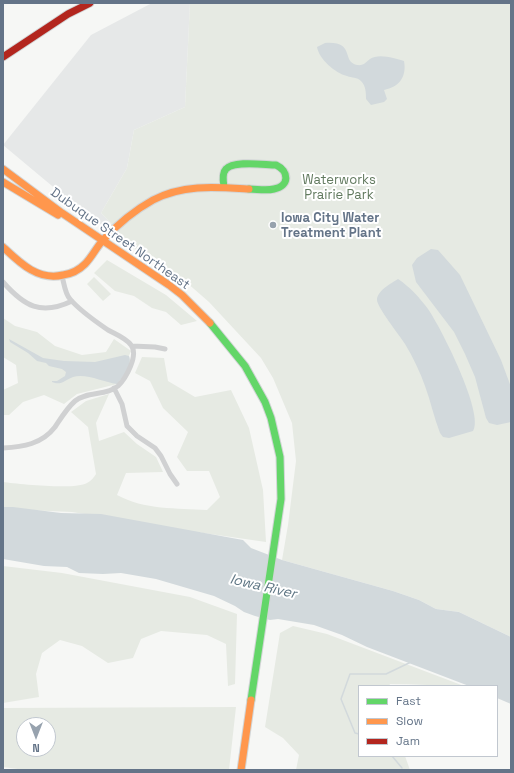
<!DOCTYPE html>
<style>
body{margin:0}
#map{position:relative;width:514px;height:773px;overflow:hidden;background:#f6f7f5;font-family:"Space Grotesk",sans-serif}
canvas{display:block}
.frame{position:absolute;inset:0;border:4px solid #647488;pointer-events:none}
.legend{position:absolute;left:358px;top:685px;width:140px;height:72px;box-sizing:border-box;background:#fff;border:1px solid #c1c7cf;margin:0;padding:5px 7px;list-style:none;font-size:12px;color:#647488}
.legend li{display:flex;align-items:center;gap:8px;height:20px}
.legend b{width:20px;border:1px solid #c1c7cf}
.north{position:absolute;left:16px;top:717px;width:40px;height:40px;box-sizing:border-box;background:#fff;border:1px solid #c1c7cf;border-radius:50%;rotate:180deg;font-size:11px;font-weight:700;line-height:16px;text-align:center;color:#647488}
.north::after{content:'';display:block;margin:auto;width:14px;height:18px;background:#97a2ae;clip-path:polygon(50% 0,100% 100%,50% 72%,0 100%)}
</style>
<div id="map">
<canvas width="514" height="773"></canvas>
<div class="frame"></div>
<ul class="legend">
<li><b style="height:5px;background:#63d668"></b>Fast</li>
<li><b style="height:5px;background:#ff974d"></b>Slow</li>
<li><b style="height:5px;background:#b3261e"></b>Jam</li>
</ul>
<div class="north">N</div>
</div>
<script>
const c = document.querySelector('canvas').getContext('2d');
c.lineJoin = 'round';
function paint(path, color) {
  c.fillStyle = color;
  c.fill(path, 'evenodd');
}
function trace(path, color, width, dash) {
  c.strokeStyle = color;
  c.lineWidth = width;
  c.lineCap = dash ? 'butt' : 'round';
  c.setLineDash(dash || []);
  c.stroke(path);
}
function label(font, color, halo, rows, align = 'center') {
  c.font = font + ' "Space Grotesk",sans-serif';
  c.lineWidth = 4;
  c.setLineDash([]);
  c.textBaseline = 'middle';
  c.strokeStyle = halo;
  c.fillStyle = color;
  for (const [text, x, y, turn = 0] of rows) {
    c.save();
    c.translate(x, y);
    c.rotate((+turn || 0) * Math.PI / 180);
    c.textAlign = isNaN(turn) ? turn : align;
    if (halo) c.strokeText(text, 0, 0);
    c.fillText(text, 0, 0);
    c.restore();
  }
}
const built = new Path2D(`
 M152 3H190L185 107 134 130 127 168 101 213 113 225 109 229 88 216 3 145 91 35Z`);
const green = new Path2D(`
 M190 3H511V637L459 612 436 609 419 600 393 591 282 560 288 525 296 461 292 423 273 378 261 358 209 302 186 282 110 233 114 229 113 225 101 213 127 168 134 130 185 107Z
 M107 260 166 295 197 321 181 325 166 312 152 308 134 296 115 291 94 273Z
 M94 277 111 294 103 301 87 284Z
 M3 318 15 326 37 332 55 346 82 355 106 352 114 339 131 351 117 384 77 394 64 404 44 395 23 402 9 415H3V390L18 383 16 365 3 357Z
 M142 357 164 358 168 381 195 397 231 390 249 428 263 490 266 542 182 530 72 512 3 509V482C18 484 76 490 87 483 91 481 94 477 96 474L88 427 71 412 86 401 109 394 96 423 99 441 124 432 137 444 156 457 163 472 126 473 117 495C144 510 177 508 207 510L220 497 209 471H187L177 457 188 432 163 408 150 381 135 373Z
 M3 566 62 573 190 597 237 614 235 684 228 686 226 644 207 635 161 631 141 639 133 658 108 663 82 646 60 640 42 653 36 674 39 697 3 703Z
 M293 626 327 634 464 686C439 686 415 684 390 684L389 686H359V756H405L410 770H296L299 755 283 738 265 727 280 633Z
 M236 707 229 770H25L3 767V708ZM24 725H48V749H24Z`);
const water = new Path2D(`
 M325 43C356 41 341 62 357 65 364 66 366 62 370 59 378 53 395 58 404 61 407 77 399 87 384 90L387 99 384 102 371 105 366 99C366 93 366 86 361 81 357 77 352 78 347 76 335 73 319 59 317 47Z
 M431 249 438 250 460 275 501 360 511 387V422L497 425 489 423 486 418 475 377 465 354 454 332 416 282 412 265 417 258Z
 M398 279C410 287 419 297 428 309 440 326 485 414 473 431L449 438 443 437 440 433C434 418 431 402 425 386 420 372 413 357 405 344 400 336 377 307 377 300 377 291 390 284 398 279Z
 M9 339 43 358 64 361 95 362 125 355 129 356C133 365 123 377 117 384 103 382 86 373 73 377 65 380 61 386 52 382V381H57L65 376 66 372 62 369 49 366 46 363 37 361 28 353 10 342Z
 M3 507H13L61 513 101 514 243 540 251 548 282 560 393 591 419 600 436 609 459 612 511 637V704L497 698V686H469L367 647 342 635 314 625 278 619 270 620 255 616 244 612 235 606 214 596 156 579 121 573 103 574 79 573 67 567 44 566 3 559Z`);
const stream = new Path2D(`
 M359 734 355 733 341 699 350 674H386L411 662
 M392 756 402 768`);
const street = new Path2D(`
 M3 282C24 306 41 316 72 301
 M132 346 155 347 165 349
 M114 388 122 404 127 426 137 436 155 448 161 456 170 474 177 484
 M3 448C23 447 42 444 55 427 61 418 67 408 75 401 87 391 107 396 118 386 126 378 139 355 131 345 126 338 115 334 108 330 95 321 80 311 70 299 65 294 64 283 62 276`);
const fast = new Path2D(`
 M224 187C223 181 222 173 226 169 234 160 265 165 276 165 289 171 290 186 274 189 266 191 257 189 249 189
 M210 323 245 366 265 402 271 418 280 457 281 499 251 700`);
const slow = new Path2D(`
 M3 169 62 213 169 285 182 295 210 323
 M3 182 58 215
 M3 247C20 263 38 281 63 275 71 274 79 270 85 264 92 257 96 248 103 240 117 225 135 210 153 200 183 184 216 187 249 189
 M241 770 251 700`);
const jam = new Path2D(`
 M3 57 68 14 90 3`);
const markers = [
 [273,225,4,"#97a2ae"]
];
const parkNames = [
 ["Waterworks",339,180],
 ["Prairie Park",339,195]
];
const poiNames = [
 ["Iowa City Water",281,218],
 ["Treatment Plant",281,233]
];
const streetNames = [
 ["Dubuque Street Northeast",120,239,35]
];
const waterNames = [
 ["Iowa River",263,587,13]
];
paint(built, '#e6e8e8');
paint(green, '#e6eae3');
paint(water, '#d2d9dc');
trace(stream, '#d2d9dc', 1.5);
trace(fast, '#d2d5d6', 9);
trace(slow, '#d2d5d6', 9);
trace(jam, '#d2d5d6', 9);
trace(street, '#d0d1d2', 5);
trace(fast, '#63d668', 7);
trace(slow, '#ff974d', 7);
trace(jam, '#b3261e', 7);
for (const [x, y, r, color] of markers) {
  const dot = new Path2D();
  dot.arc(x, y, r, 0, 2 * Math.PI);
  c.fillStyle = color;
  c.fill(dot);
  trace(dot, '#fff', 1.5);
}
label('13px', '#627a5f', '#fff', parkNames);
label('bold 13px', '#647488', '#fff', poiNames, 'left');
label('13px', '#647488', '#fff', streetNames);
label('italic 14px', '#5f7684', '#fff', waterNames);
</script>
